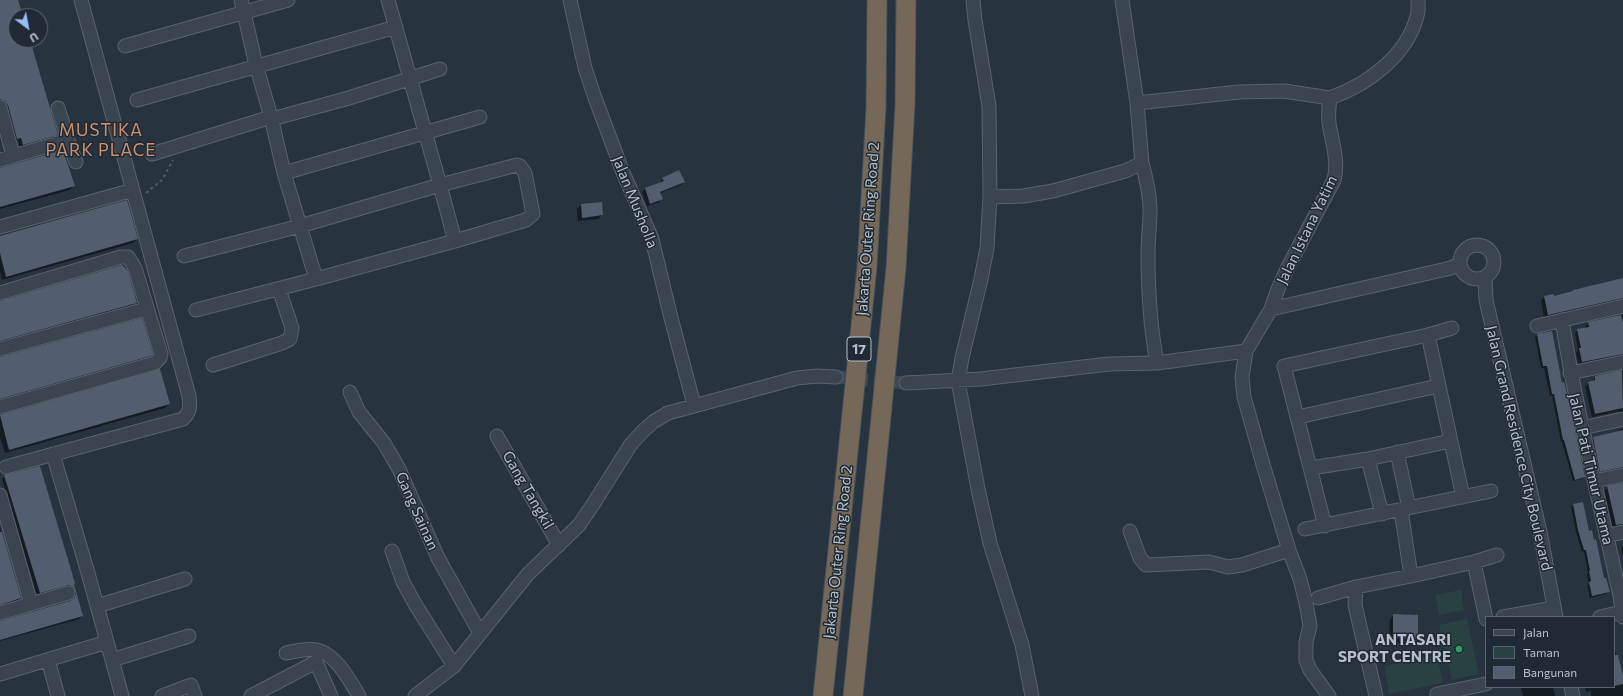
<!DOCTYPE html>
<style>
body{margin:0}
#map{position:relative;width:1623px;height:696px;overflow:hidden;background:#27333f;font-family:Commissioner,sans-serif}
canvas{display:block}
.legend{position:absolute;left:1485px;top:616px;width:130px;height:72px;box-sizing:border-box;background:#202a34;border:1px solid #5c6670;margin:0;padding:5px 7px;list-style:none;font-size:12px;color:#b7c0ca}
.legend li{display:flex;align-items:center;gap:8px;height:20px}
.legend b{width:20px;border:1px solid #5c6670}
.north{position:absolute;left:8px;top:8px;width:40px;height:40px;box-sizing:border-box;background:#202a34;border:1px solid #5c6670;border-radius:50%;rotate:148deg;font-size:11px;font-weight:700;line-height:16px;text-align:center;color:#b7c0ca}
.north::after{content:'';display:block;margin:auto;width:14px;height:18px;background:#94bff2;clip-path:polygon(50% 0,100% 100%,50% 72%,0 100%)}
</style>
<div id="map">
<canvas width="1623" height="696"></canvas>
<ul class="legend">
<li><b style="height:5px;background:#3b454f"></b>Jalan</li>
<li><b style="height:11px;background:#2a4141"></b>Taman</li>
<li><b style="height:11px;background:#525e6d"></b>Bangunan</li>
</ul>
<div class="north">U</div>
</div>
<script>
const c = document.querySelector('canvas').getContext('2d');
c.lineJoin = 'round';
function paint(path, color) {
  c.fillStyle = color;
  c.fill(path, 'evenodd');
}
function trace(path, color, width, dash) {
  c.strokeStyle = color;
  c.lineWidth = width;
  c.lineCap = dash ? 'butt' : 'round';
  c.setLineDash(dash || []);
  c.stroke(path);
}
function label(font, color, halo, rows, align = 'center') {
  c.font = font + ' Commissioner,sans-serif';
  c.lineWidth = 3;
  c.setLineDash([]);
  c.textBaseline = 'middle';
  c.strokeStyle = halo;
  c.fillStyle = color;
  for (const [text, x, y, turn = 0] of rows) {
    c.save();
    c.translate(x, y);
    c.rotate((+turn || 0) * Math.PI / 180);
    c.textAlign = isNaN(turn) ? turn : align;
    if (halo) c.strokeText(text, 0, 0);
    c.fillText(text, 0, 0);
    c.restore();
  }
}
const green = new Path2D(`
 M1461 590 1464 610 1439 615 1435 595Z
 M1467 619 1479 674 1452 680 1439 625Z
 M1437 655 1443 683 1389 694 1384 666Z`);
const shadow = new Path2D(`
 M0 0H17L21 16H16V40H29L57 134 54 137 20 147 18 140 14 141 0 103Z
 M0 168 74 185 70 190 0 209Z
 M663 179 683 182 681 185 660 193 661 199 659 202 647 206 642 192 645 189 661 183 660 182Z
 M581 205 602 215 598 219 578 221 577 209Z
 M0 237 137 239 133 243 2 280 0 271Z
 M1623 279V302L1544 318 1541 300 1544 297 1553 295V297L1571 293 1573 291Z
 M0 301 135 303 131 307 0 343Z
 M1623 315V359L1579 365 1576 353 1578 350 1575 333 1578 330 1585 328V327L1588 323Z
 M1537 335 1584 477 1582 479 1573 481 1562 442H1561L1552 395 1550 396 1544 368H1541L1535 337Z
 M152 354 146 360 0 402V357Z
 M159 370 169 404 165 408 5 453 0 437V416Z
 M1623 371V416L1620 414 1619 411 1592 417 1585 386 1592 382 1595 377Z
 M1623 428V472L1597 474 1590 441 1593 438 1616 432Z
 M5 476 73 584 82 616 79 619 0 641V622L71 602 73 599V594L37 595 2 479Z
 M1623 483V525L1612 527 1604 491 1608 487Z
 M1573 505 1588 532 1608 592 1606 594 1590 598 1587 585 1589 584 1587 575 1588 573 1584 551 1582 552 1576 532 1571 507Z
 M0 528 20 598 17 601 0 606Z
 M1623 546V557L1621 548Z
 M1394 615 1417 638 1413 643 1389 642 1390 619Z
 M1614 647 1623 678V696H1591V691L1586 692 1585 687H1614Z
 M1521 687H1553L1555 696H1523Z`);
const building = new Path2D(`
 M0 0H18L23 16H16V40H30L58 135 23 145 21 138 17 139 8 105 5 101 0 99Z
 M63 150 75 186 0 207V168Z
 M679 170 685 182 660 192 663 199 650 204 645 188 664 181 662 178Z
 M127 200 138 239 6 277 0 253V236Z
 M602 202 603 215 582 218 581 204Z
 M122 265 128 271 137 303 0 341V301Z
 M1623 278V298L1548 315 1544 296 1554 294V296L1573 291V290Z
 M1621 315 1623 322V354L1582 362 1579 348H1581L1577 329 1589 327 1588 322Z
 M142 318 153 354 151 356 0 399V357Z
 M1552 331 1562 383 1564 382 1570 406 1585 477 1575 480 1564 440H1563L1554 394H1552L1547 366H1543L1537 334Z
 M160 369 170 404 9 450 0 415Z
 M1622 370 1623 408 1595 414 1588 382 1595 380V376Z
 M1623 430V467L1600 472 1593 437Z
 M40 466 75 583 74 584 83 616 0 640V621L70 601 74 598 76 594 74 588 69 585 40 593 4 475Z
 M1623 483V524L1616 525 1607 486Z
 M1583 502 1589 531 1592 530 1594 540 1596 539 1604 578H1606L1610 592 1592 596 1589 582 1591 581 1589 571H1590L1586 550H1584L1578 530 1573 504Z
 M0 532H2L21 598 0 605Z
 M1393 614 1418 615V639L1393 638Z
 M1614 655H1618L1623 676V684L1614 686Z`);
const minorTunnel = new Path2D(`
 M836 377 906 383`);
const path = new Path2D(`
 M146 193 162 180 173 160`);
const minor = new Path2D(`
 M570 0 585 68 595 98 622 170 652 239 670 314 694 405
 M973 0 975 20 989 106 990 197 987 248 981 279 962 358 958 381 978 489 990 543 1022 645 1032 696
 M125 46 288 0
 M137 100 396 27
 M1137 103 1239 92 1284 91 1330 98
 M0 107 13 156
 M58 108 68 140
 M272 119 349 98 440 69
 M152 154 271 117 256 65 241 0
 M0 160 68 140 76 162
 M1142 163C1146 178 1150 194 1150 211 1150 225 1148 239 1148 253 1148 290 1150 326 1157 363
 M517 165 520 166 525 173 533 214 526 220 455 241 440 185Z
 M284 173 480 117
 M990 197 1023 196 1053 191 1125 171 1142 163 1137 103 1122 0
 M0 227 133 190
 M1460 262a17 17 0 1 1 34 0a17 17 0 1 1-34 0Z
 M184 256 300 226 440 185 388 0
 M1485 278 1486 300 1540 532 1556 617
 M316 279 455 241
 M0 293 121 257H128L135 268 161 354 160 358 155 363 0 407
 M1271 309 1451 268 1459 264
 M196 310 316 279 284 173 271 117
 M1562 320C1576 410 1599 498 1618 587 1621 597 1621 607 1623 617
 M1537 326 1623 306
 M1428 335 1463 497
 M0 349 146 309
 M213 365 282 343 290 339 292 328 279 289
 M1570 373 1623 362
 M906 383 981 379 1109 364 1157 363 1246 351
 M350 392 359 412 384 443 399 469 438 558 480 633
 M1298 417 1438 386
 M1582 428 1623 419
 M497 436 559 545
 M1397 452 1409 508
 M53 454 88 573 122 696
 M1368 459 1382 514
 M6 467 183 419C191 411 190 407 189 396L81 0
 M1311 468 1368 459 1450 441
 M1594 481 1623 475
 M0 495 31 604
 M1401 510 1411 576 1474 562 1497 555
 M1325 526 1284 366 1428 335 1452 328
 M1305 529 1491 491
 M1130 531 1140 558 1146 565 1209 562 1228 567 1242 565 1289 550
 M1606 536 1623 532
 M392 551 403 582 415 604 454 666
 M1474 562 1486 619
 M1318 598 1356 587
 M97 606 185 579
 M0 613 68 593
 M1503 617 1554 608
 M1600 617 1622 612
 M286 653C295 651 307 648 317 650 336 654 350 681 359 696
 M48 660 58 696
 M112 660 189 636
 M0 674 107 642
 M1571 687 1573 696
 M162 696 191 685 195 696
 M251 696 316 662 331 696
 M415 696 454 666 528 574 579 525 592 506 631 444 643 431 653 422 668 413 797 378 817 376 836 377
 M1329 696 1310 670 1306 660V642L1310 626 1306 603 1300 579 1289 550 1264 468 1244 397 1242 377 1246 351 1271 309 1278 289 1288 267 1334 180C1339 161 1332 142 1329 123 1328 115 1329 106 1330 98 1367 85 1407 56 1417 16 1419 11 1418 5 1418 0
 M1376 696 1355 605 1356 587 1411 576
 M1437 696V694L1486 684`);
const highway = new Path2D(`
 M823 696 867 267 876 108 877 0
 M853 696 896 268 905 105 906 0`);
const markers = [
 [1459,649,4,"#2e9e5b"]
];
const shields = [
 [859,349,24]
];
const shieldNames = [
 ["17",859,349]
];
const streetNames = [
 ["Jalan Musholla",635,202,68],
 ["Jakarta Outer Ring Road 2",868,229,-86],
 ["Jalan Istana Yatim",1307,230,-64],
 ["Jalan Grand Residence City Boulevard",1519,448,77],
 ["Jalan Pati Timur Utama",1591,469,77],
 ["Gang Tangkil",528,490,60],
 ["Gang Sainan",417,511,66],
 ["Jakarta Outer Ring Road 2",838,552,-84]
];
const poiNames = [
 ["ANTASARI",1451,640],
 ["SPORT CENTRE",1451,657]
];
const quarterNames = [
 ["MUSTIKA",101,130],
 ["PARK PLACE",101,150]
];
paint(green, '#2a4141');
paint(shadow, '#0007');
paint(building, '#525e6d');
trace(minorTunnel, '#3d4854', 13, [13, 6]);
trace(minor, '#59636d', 15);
trace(highway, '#46505a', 21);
trace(path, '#495e5f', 2, [3, 3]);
trace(minor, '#3b454f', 13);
trace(highway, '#756858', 19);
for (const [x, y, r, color] of markers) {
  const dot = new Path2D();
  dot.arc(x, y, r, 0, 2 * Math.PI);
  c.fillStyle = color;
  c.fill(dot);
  trace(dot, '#202a34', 1.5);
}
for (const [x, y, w] of shields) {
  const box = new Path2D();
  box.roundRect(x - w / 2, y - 12, w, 24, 3);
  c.fillStyle = '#202a34';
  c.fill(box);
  trace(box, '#b7c0ca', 1);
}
label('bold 14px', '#b7c0ca', null, shieldNames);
label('15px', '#b7c0ca', '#202a34', streetNames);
label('bold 15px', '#b7c0ca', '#202a34', poiNames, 'right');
c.letterSpacing = '1px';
label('17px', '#d0906c', '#202a34', quarterNames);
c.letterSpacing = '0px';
</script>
